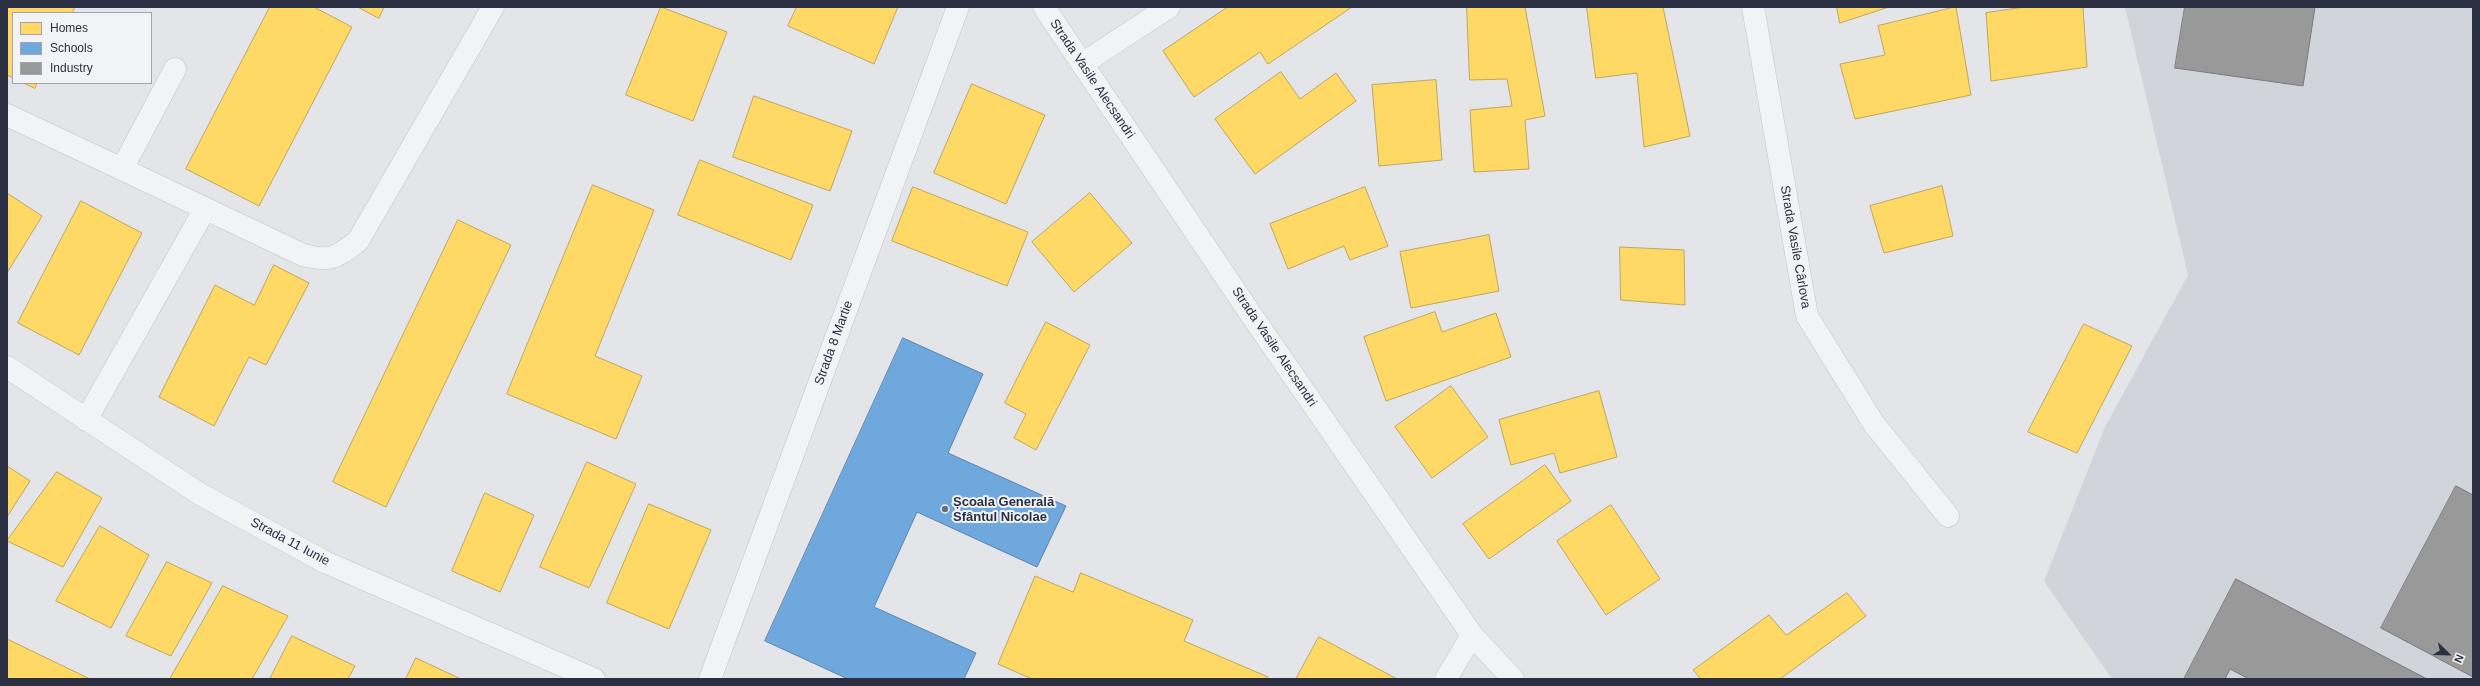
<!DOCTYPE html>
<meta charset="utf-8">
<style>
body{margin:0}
#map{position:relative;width:2480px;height:686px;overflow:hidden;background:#e4e5e8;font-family:Arial,sans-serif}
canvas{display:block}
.frame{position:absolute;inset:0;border:8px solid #2a3041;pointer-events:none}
.legend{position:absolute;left:12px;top:12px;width:140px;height:72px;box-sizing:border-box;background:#f1f3f7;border:1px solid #a1a5ae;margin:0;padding:5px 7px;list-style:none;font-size:12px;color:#2a3041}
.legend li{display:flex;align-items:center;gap:8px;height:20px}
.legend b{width:20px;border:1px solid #a1a5ae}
.north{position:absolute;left:2428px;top:634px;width:40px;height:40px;-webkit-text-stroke:3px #f1f3f7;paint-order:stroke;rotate:113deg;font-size:11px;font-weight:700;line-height:16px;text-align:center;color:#2a3041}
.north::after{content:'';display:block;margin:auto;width:14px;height:18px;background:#2a3041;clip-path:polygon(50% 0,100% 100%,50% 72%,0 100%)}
</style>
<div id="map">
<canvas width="2480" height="686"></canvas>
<div class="frame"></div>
<ul class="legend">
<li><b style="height:11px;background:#ffd966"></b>Homes</li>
<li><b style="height:11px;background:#6fa8dc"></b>Schools</li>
<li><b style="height:11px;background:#999"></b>Industry</li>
</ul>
<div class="north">N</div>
</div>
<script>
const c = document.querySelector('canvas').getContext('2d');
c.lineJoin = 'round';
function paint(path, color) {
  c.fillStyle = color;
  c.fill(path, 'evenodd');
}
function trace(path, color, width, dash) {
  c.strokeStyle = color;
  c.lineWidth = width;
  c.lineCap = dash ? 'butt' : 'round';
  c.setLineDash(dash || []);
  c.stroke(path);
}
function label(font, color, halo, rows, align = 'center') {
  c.font = font + ' Arial,sans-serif';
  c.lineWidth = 4;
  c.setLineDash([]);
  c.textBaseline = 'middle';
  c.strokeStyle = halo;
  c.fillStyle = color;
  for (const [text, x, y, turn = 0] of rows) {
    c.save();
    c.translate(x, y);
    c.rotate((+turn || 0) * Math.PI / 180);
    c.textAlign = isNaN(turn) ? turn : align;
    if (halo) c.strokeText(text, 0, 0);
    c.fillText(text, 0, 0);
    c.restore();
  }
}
const built = new Path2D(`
 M2125 7H2473V679H2112L2044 581 2105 427 2188 275Z`);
const homes = new Path2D(`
 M7 7H75L72 13H13V78L7 75Z
 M270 7H314L352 27 259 206 186 169Z
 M358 7H384L379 18Z
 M661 7 727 32 693 121 626 95Z
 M797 7H898L874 64 788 26Z
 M1228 7H1352L1268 64 1260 52 1194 97 1163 51Z
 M1467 7H1525L1545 116 1525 120 1529 169 1474 172 1470 110 1512 106 1507 79 1470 80Z
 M1587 7H1663L1690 136 1644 147 1637 73 1596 78Z
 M1837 7H1889L1840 23Z
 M1956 7 1971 95 1855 119 1840 64 1885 55 1878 26Z
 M2025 7H2083L2087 67 1991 81 1986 13Z
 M1281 72 1300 99 1336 73 1356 101 1255 174 1215 119Z
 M1436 80 1442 160 1379 166 1372 85Z
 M24 83H37L35 88Z
 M972 84 1045 115 1006 204 934 173Z
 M754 96 852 131 830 191 733 157Z
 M700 160 813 205 791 260 678 215Z
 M593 185 654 210 595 356 642 376 616 439 507 394Z
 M1942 186 1953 236 1884 253 1870 206Z
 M913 187 1028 232 1007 286 892 241Z
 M1365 187 1388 246 1350 260 1344 246 1288 269 1270 224Z
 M7 193 42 216 7 273Z
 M1090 193 1132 243 1074 292 1032 242Z
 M81 201 142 233 79 355 18 323Z
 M458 220 511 245 386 507 333 482Z
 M1489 235 1499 291 1411 308 1400 252Z
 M1620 247 1684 250 1685 305 1621 300Z
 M274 265 309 283 266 365 249 357 214 426 159 397 215 285 254 305Z
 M1435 312 1442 332 1496 313 1511 357 1386 401 1364 337Z
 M1046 322 1090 345 1036 450 1014 438 1026 414 1005 403Z
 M2084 324 2132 346 2077 453 2028 432Z
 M1451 386 1488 437 1432 478 1395 427Z
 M1599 391 1617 457 1560 473 1554 453 1511 465 1499 420Z
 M587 462 636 484 589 588 540 567Z
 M1545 465 1571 501 1489 559 1463 524Z
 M7 466 30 481 7 517Z
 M57 472 102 498 63 567 7 541Z
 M485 493 534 515 500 592 452 571Z
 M649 504 711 530 669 629 607 603Z
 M1611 505 1660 579 1606 615 1557 541Z
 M100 526 149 555 111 628 56 601Z
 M167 562 212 583 171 656 126 636Z
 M1081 573 1193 620 1184 641 1268 677 1267 679H1032L998 664 1035 576 1073 592Z
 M223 586 288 616 252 679H170Z
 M1847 593 1866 616 1780 679H1701L1693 670 1769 615 1786 635Z
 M292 636 355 666 348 679H270Z
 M1319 637 1397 679H1296Z
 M7 639 90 679H7Z
 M416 658 461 679H406Z`);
const schools = new Path2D(`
 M903 338 983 374 948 453 1066 506 1037 567 917 512 874 607 976 653 964 679H848L765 641Z`);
const industry = new Path2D(`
 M2185 7H2315L2303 86 2175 68Z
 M2456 486 2473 495V677L2381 628Z
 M2236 579 2427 679H2249L2230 669 2225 679H2184Z`);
const minor = new Path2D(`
 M1753 7 1807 316 1874 424 1948 516
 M1082 64 1169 7
 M175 69 122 169 303 255C332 262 335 258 358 241L493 7
 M7 115 122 169
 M7 367 200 494 325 562 594 679
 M86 420 205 209
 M710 679 958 7
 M1446 679 1472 635`);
const tertiary = new Path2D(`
 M1044 7 1250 313 1472 635 1513 679`);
const markers = [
 [945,509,4,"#6b6f7b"]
];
const streetNames = [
 ["Strada Vasile Alecsandri",1092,79,56],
 ["Strada Vasile Cârlova",1795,247,80],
 ["Strada 8 Martie",834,343,-70],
 ["Strada Vasile Alecsandri",1274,347,56],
 ["Strada 11 Iunie",290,542,28]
];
const poiNames = [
 ["Școala Generală",953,502],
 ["Sfântul Nicolae",953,517]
];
paint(built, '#d2d4db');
paint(homes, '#ffd966');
trace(homes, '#bfa65b', 1);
paint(schools, '#6fa8dc');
trace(schools, '#5a84ae', 1);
paint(industry, '#999');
trace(industry, '#787a7f', 1);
trace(minor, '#c2c3c6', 23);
trace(tertiary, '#c2c3c6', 23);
trace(minor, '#f2f3f5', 22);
trace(tertiary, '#f2f3f5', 22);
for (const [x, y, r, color] of markers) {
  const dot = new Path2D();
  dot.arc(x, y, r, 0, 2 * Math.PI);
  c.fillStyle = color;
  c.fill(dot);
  trace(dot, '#f1f3f7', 1.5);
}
label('13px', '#2a3041', '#f1f3f7', streetNames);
label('bold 13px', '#2a3041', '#f1f3f7', poiNames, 'left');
</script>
